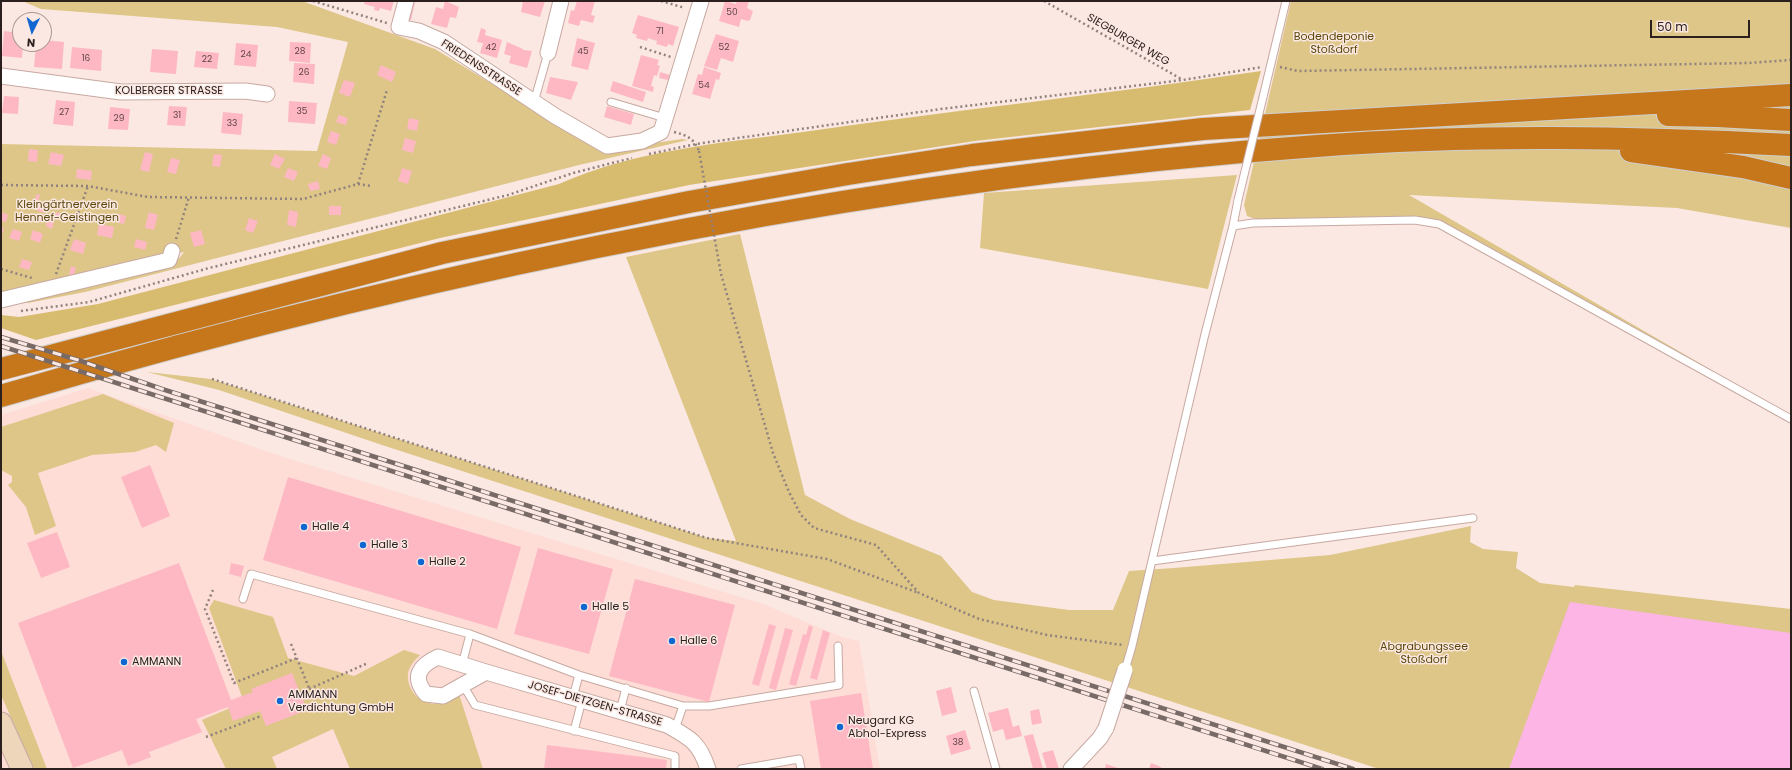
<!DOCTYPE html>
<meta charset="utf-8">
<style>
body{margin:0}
#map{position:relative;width:1792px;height:770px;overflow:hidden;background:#fbe8e3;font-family:Poppins,sans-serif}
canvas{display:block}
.frame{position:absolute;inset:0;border:2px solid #2b201d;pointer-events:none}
.north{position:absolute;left:12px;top:12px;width:40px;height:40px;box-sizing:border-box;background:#fbe8e3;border:1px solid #a89894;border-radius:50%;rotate:185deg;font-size:11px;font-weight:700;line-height:16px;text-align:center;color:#2b201d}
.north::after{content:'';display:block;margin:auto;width:14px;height:18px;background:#1067d1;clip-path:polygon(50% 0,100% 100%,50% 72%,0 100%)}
.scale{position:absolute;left:1650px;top:20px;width:100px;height:18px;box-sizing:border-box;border:2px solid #2b201d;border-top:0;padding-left:5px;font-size:12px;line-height:14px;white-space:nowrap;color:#2b201d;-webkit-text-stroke:3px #fbe8e3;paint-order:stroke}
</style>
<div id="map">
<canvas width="1792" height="770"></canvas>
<div class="frame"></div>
<div class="north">N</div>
<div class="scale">50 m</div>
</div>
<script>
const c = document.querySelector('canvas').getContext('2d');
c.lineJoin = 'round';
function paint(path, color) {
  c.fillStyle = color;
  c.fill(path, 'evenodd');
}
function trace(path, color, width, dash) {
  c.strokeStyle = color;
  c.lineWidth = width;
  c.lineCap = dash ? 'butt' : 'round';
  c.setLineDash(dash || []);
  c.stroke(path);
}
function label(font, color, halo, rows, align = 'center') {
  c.font = font + ' Poppins,sans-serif';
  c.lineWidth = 3;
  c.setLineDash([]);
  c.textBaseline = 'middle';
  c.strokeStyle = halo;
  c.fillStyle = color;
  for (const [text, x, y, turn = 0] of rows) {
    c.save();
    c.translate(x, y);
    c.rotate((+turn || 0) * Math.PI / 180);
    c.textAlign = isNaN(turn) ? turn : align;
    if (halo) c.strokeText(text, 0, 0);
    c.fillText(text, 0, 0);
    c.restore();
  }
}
const built = new Path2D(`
 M88 388 277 455 763 604 842 637 859 641 880 769H1V415Z`);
const green = new Path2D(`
 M22 1H302L435 49 602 151 682 139 688 140 579 165 85 292 28 303 16 298 176 262 184 252 1 294V144L317 151 348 42 277 27 41 9Z
 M1291 1H1791V228L1677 208 1409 195 1791 416 1438 226 1415 222 1258 220 1247 216 1244 205Z
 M1237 175 1208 289 980 248 984 193Z
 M740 234 805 495 850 519 941 556 972 592 994 600 1069 610H1113L1129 571 1174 568 1330 555 1471 526 1470 542 1483 549 1518 552 1516 568 1540 583 1574 587 1575 585 1791 609V769H1379L382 445 219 390 147 372 211 379 707 538 736 541 626 257Z
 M103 394 174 423 166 452 156 445 135 452 92 455 38 473 56 526 35 535 26 507 8 485 12 482V476L1 470V427Z
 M214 600 273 617 288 658 354 676 404 650 420 655C415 660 410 665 408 673 406 690 420 704 436 704 445 704 452 699 459 694L483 769H350L333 729 272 757 277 769H226L202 720 244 702 209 608Z
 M1 651 47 769H34L1 695Z`);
const forest = new Path2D(`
 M1261 71 1250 110 975 141 689 185 440 238 36 340 1 328V315L19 317 98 304 559 184C635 150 722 143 803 132 955 110 1109 94 1261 71Z`);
const water = new Path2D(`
 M1570 602 1791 633V769H1509Z`);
const building = new Path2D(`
 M365 1H394L391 11 380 8 379 11 374 10 375 7 364 4Z
 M410 1 415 2 411 20 405 18Z
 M445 1 459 7 456 18 450 17 447 28 431 24 436 7 443 9Z
 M523 1H545L540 17 521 12Z
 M577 1H595L591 15 595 16 593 23 581 20 579 26 568 23 571 10 574 11Z
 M725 1 736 4 737 1H749L747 8 753 11 750 20 748 21 741 19 739 27 719 21Z
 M638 15 679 27 673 46 668 44 667 47 656 44 657 41 648 38 647 41 636 38 637 35 632 33Z
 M481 28 486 30 485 35 502 40 497 58 480 53 483 43 477 42Z
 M4 31 20 33V44H23L22 58 2 56Z
 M716 34 739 41 733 62 721 58 717 70 704 66Z
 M577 38 595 43 588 70 571 66Z
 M44 40 64 42 62 69 34 67 36 44H44Z
 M290 42 311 43 310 63 289 61Z
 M507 42 523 49V50L532 51 527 68 509 63 511 56 504 54Z
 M236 43 258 45 256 67 234 65Z
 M72 47 102 50 101 71 70 68Z
 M152 49 178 51 176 74 150 72Z
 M196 51 219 53 217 69 194 67Z
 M641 55 659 60 657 65 660 66 657 76 654 75 651 86 654 87 653 92 632 86Z
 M294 63 315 64 314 84 293 82Z
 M381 65 396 72 392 82 377 75Z
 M704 67 721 73 719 80 716 79 710 99 692 94 698 74 702 75Z
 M660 72 670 75 668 80 659 78Z
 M550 77 578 82 571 100 546 93Z
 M344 80 355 83 350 97 339 93Z
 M613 81 646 92 643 102 610 91Z
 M4 96 19 97 18 114 2 113Z
 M56 100 75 102 73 126 53 124Z
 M289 101 317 103 315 124 288 122Z
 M169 106 187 107 185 126 167 125Z
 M607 106 634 114 631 125 604 117Z
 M110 107 130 109 128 130 108 129Z
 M223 112 243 114 241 135 221 133Z
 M339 115 348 118 346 125 336 122Z
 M409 118 419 120 417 131 407 129Z
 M331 131 340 134 336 145 327 142Z
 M405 138 416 141 413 153 402 150Z
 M29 149 38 150 37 162 28 161Z
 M51 152 64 155 61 166 48 164Z
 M145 152 153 154 149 172 140 170Z
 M214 154 222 155 220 167 212 166Z
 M275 154 285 159 279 169 270 165Z
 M323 154 331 158 327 169 318 166Z
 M171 158 180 160 176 174 167 172Z
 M288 168 298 172 294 181 284 177Z
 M402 168 412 171 408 184 398 181Z
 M77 169 92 171 91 180 76 178Z
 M318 181 320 189 310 191 308 184Z
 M37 194 40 195 37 204 34 202Z
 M39 203 47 206 44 213 36 210Z
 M329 206H341V215H329Z
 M289 210 298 212 296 227 287 225Z
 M1 212 8 215 6 222 1 221Z
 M56 212 67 216 65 220 55 217Z
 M149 212 158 215 154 230 145 228Z
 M37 214 44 216 42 222 35 219Z
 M118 214 126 216 124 224 116 222Z
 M249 218 258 221 253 233 245 230Z
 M48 219 54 221 52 229 46 226Z
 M99 224 114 227 112 238 97 235Z
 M1 227 4 228 1 237Z
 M13 229 22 232 19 241 9 238Z
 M33 230 43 234 40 243 30 239Z
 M201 230 205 244 194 247 190 233Z
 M74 239 86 243 83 254 70 250Z
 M136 239 147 242 145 250 134 247Z
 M22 259 32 262 29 270 19 267Z
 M71 266 76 268 74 275 69 274Z
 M150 465 170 516 142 528 121 477Z
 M288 477 521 547 497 629 263 560Z
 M57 532 70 567 41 578 27 543Z
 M538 548 613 569 589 654 514 634Z
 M179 563 231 700 253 692 251 689 292 673 307 710 266 726 260 711 233 721 228 707 196 719 202 732 149 752 151 757 128 766 122 750 73 768 18 623Z
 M231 563 244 566 241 577 229 574Z
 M635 579 735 605 709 702 609 676Z
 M769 624 776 626 759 686 752 684Z
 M809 625 813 627 796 686 789 684 803 634 806 635Z
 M785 628 793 630 776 690 769 688Z
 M823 630 830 633 817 680 810 678Z
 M951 687 957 712 942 716 936 691Z
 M861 693 873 769H821L810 701Z
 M1008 708 1013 727 1019 725 1022 736 1006 740 1003 729 993 732 988 713Z
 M1039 709 1042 723 1032 725 1030 711Z
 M965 730 971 749 951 755 946 736Z
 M1033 734 1043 769H1033L1024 736Z
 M547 745 667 760 666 769H544Z
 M1053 750 1059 769H1047L1042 753Z
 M1151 763 1159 766 1163 769H1149Z
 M1106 764 1121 769H1105Z`);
const path = new Path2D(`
 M313 1 387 23
 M661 1 685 8
 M1044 1 1183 80
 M640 47 671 57
 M1280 67 1298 71 1748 63 1791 60
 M674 132C686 135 694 138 699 151
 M649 154 696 144 941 109 1183 80 1262 67
 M358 184 372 186
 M1 185 88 186 148 197 303 199 358 184 387 90
 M176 239 189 197
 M1 269 32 278
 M56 274 88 186
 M721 274 773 453 789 492 801 515 814 528 876 545 919 593 979 619 1047 635 1123 645
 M21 311 89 302 209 268 508 195 573 173 632 158
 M212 379 707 538 827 559 919 593
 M213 590 205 609 234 683 297 658
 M291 644 309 688
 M300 693 368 663
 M206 737 261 716`);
const service = new Path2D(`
 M1263 97 1286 1
 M534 102 548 53
 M611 102 665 118
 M1233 226 1253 223 1415 220 1439 224 1791 419
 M1152 561 1473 518
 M243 599 251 574 470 634 462 665
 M470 634 579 675 683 706H709L839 685 838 646
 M1125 670 1132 646 1205 334 1233 226 1238 200
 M463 685 475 705 675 756V769
 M974 691 996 769
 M573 697 579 675
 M620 711 626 688
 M675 729 683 706
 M574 731 582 700
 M741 769 799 759 801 769`);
const minor = new Path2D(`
 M406 1 399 27 419 31 444 42 555 116 607 146 642 141 661 132 701 1
 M548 53 561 1
 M1 76 121 92 245 91 267 94
 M1 300 169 260 172 251
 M486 672 443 696 426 694C411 677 420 665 438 657L486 672 667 725C690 738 699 742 708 769
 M1071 769 1100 738 1106 728`);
const secondary = new Path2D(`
 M1 723 22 769`);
const motorway = new Path2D(`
 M1668 115 1717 116 1791 120
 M1631 151 1743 167 1791 178
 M1 369 442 253 689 202 848 174 972 155 1203 129 1791 95
 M1 396C430 270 870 178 1317 146 1474 134 1633 137 1791 145`);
const rail = new Path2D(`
 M1 337 78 360 162 389 1353 769
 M1 346 1322 769`);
const pathBridge = new Path2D(`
 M699 151 721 274`);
const serviceBridge = new Path2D(`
 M1238 200 1263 97`);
const minorBridge = new Path2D(`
 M1106 728 1125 670`);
const markers = [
 [304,527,4,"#1067d1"],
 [363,545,4,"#1067d1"],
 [421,562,4,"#1067d1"],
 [584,607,4,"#1067d1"],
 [672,641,4,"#1067d1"],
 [124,662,4,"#1067d1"],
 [280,701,4,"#1067d1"],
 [840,727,4,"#1067d1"]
];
const numberNames = [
 ["50",732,13],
 ["71",660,32],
 ["42",491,48],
 ["52",724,48],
 ["28",300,52],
 ["45",583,52],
 ["24",246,55],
 ["16",86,59],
 ["22",207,60],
 ["26",304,73],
 ["54",704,86],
 ["35",302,112],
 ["27",64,113],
 ["31",177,116],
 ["29",119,119],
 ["33",232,124],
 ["38",958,743]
];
const parkNames = [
 ["Bodendeponie",1334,37],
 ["Stoßdorf",1334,50],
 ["Kleingärtnerverein",67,205],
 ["Hennef-Geistingen",67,218],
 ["Abgrabungssee",1424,647],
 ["Stoßdorf",1424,660]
];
const streetNames = [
 ["SIEGBURGER WEG",1128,40,30],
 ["FRIEDENSSTRASSE",481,68,33],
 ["KOLBERGER STRASSE",169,91],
 ["JOSEF-DIETZGEN-STRASSE",595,704,16]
];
const poiNames = [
 ["Halle 4",312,527],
 ["Halle 3",371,545],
 ["Halle 2",429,562],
 ["Halle 5",592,607],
 ["Halle 6",680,641],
 ["AMMANN",132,662],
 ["AMMANN",288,695],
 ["Verdichtung GmbH",288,708],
 ["Neugard KG",848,721],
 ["Abhol-Express",848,734]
];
paint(built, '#fdddd5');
paint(green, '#ddc688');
paint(forest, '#d7bb6f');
paint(water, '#fcb5e4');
paint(building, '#fdb8c4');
trace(service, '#c7a9a1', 9);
trace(minor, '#c7a9a1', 17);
trace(secondary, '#c7a9a1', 23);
trace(motorway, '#d0cecd', 24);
trace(path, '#91827e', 2.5, [2, 3]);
trace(service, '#fff', 7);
trace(minor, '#fff', 15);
trace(secondary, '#eed6bb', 21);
trace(motorway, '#c6771c', 22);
trace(rail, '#786a66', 4.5);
trace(rail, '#fbe8e3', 3, [9]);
trace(serviceBridge, '#c7a9a1', 9, []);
trace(minorBridge, '#c7a9a1', 17, []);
trace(pathBridge, '#91827e', 2.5, [2, 3]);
trace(serviceBridge, '#fff', 7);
trace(minorBridge, '#fff', 15);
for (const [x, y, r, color] of markers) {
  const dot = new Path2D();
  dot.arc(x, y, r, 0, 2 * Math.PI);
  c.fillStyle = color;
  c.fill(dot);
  trace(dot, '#fbe8e3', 1.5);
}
label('9px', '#604647', null, numberNames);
label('11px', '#5b480a', '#fbe8e3', parkNames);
label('11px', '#2b201d', '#fbe8e3', streetNames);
label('11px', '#2b201d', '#fbe8e3', poiNames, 'left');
</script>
